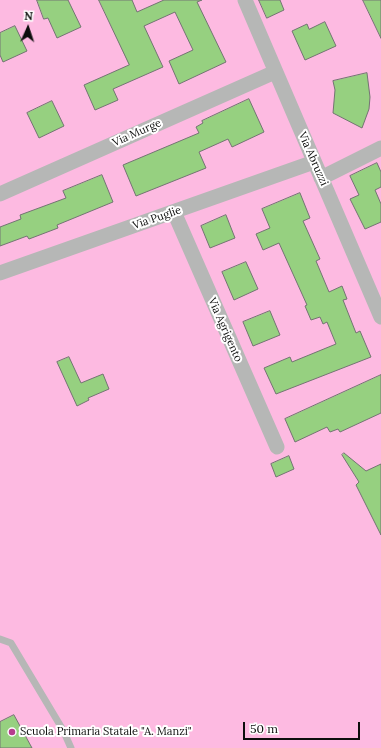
<!DOCTYPE html>
<style>
body{margin:0}
#map{position:relative;width:381px;height:748px;overflow:hidden;background:#f3f5f2;font-family:Lora,serif}
canvas{display:block}
.north{position:absolute;left:8px;top:8px;width:40px;height:40px;-webkit-text-stroke:3px #fff;paint-order:stroke;rotate:3deg;font-size:11px;font-weight:700;line-height:16px;text-align:center;color:#0d0e0d}
.north::after{content:'';display:block;margin:auto;width:14px;height:18px;background:#0d0e0d;clip-path:polygon(50% 0,100% 100%,50% 72%,0 100%)}
.scale{position:absolute;left:243px;top:722px;width:117px;height:18px;box-sizing:border-box;border:2px solid #0d0e0d;border-top:0;padding-left:5px;font-size:12px;line-height:14px;white-space:nowrap;color:#0d0e0d;-webkit-text-stroke:3px #fff;paint-order:stroke}
</style>
<div id="map">
<canvas width="381" height="748"></canvas>
<div class="north">N</div>
<div class="scale">50 m</div>
</div>
<script>
const c = document.querySelector('canvas').getContext('2d');
c.lineJoin = 'round';
function paint(path, color) {
  c.fillStyle = color;
  c.fill(path, 'evenodd');
}
function trace(path, color, width, dash) {
  c.strokeStyle = color;
  c.lineWidth = width;
  c.lineCap = dash ? 'butt' : 'round';
  c.setLineDash(dash || []);
  c.stroke(path);
}
function label(font, color, halo, rows, align = 'center') {
  c.font = font + ' Lora,serif';
  c.lineWidth = 4;
  c.setLineDash([]);
  c.textBaseline = 'middle';
  c.strokeStyle = halo;
  c.fillStyle = color;
  for (const [text, x, y, turn = 0] of rows) {
    c.save();
    c.translate(x, y);
    c.rotate((+turn || 0) * Math.PI / 180);
    c.textAlign = isNaN(turn) ? turn : align;
    if (halo) c.strokeText(text, 0, 0);
    c.fillText(text, 0, 0);
    c.restore();
  }
}
const green = new Path2D(`
 M0 0H381V748H0Z`);
const building = new Path2D(`
 M37 0H68L81 27 57 38 48 18 44 19Z
 M99 0H132L137 12 164 0H202L197 2 226 62 179 84 169 61 193 50 175 12 144 26 163 67 113 89 118 100 95 110 84 85 129 65Z
 M259 0H280L284 10 267 18Z
 M363 0H381V38Z
 M325 22 336 46 305 60 292 31 307 24 309 29Z
 M15 26 27 51 3 62 0 55V33Z
 M367 73 370 97 369 109 362 128 333 113 335 90 333 81Z
 M249 99 264 132 232 147 228 139 199 152 206 168 136 196 123 165 199 133 196 127 203 123 202 121Z
 M52 101 64 126 39 138 27 113Z
 M377 163 381 172V187L375 190 381 204V222L365 229 350 199 359 195 350 176Z
 M102 175 113 202 57 225 58 228 29 239 27 236 0 246V227L21 219 20 215 66 198 63 191Z
 M300 193 310 218 303 221 320 259 316 261 329 292 342 286 347 299 343 300 356 333 360 331 371 357 276 394 264 368 290 357 292 362 336 344 327 322 323 324 320 317 311 320 305 306 307 305 279 243 263 250 256 234 270 228 262 209Z
 M226 215 235 238 210 248 201 226Z
 M246 262 258 289 234 300 222 272Z
 M270 311 280 335 253 346 243 322Z
 M69 357 81 383 103 374 109 389 88 398 89 400 77 406 57 362Z
 M381 375V413L340 432 338 429 330 432 327 427 295 442 285 419Z
 M344 453 366 471 381 464V535L356 485 359 482 342 455Z
 M289 456 294 469 276 477 271 464Z
 M14 715 32 748H0V722Z`);
const lane = new Path2D(`
 M0 639 11 643 63 730 71 748`);
const street = new Path2D(`
 M245 0 381 317
 M321 178 381 148
 M0 194 275 72
 M174 212 277 447
 M0 273 314 162`);
const markers = [
 [12,732,4,"#b63b8e"]
];
const streetNames = [
 ["Via Murge",137,133,-24],
 ["Via Abruzzi",313,159,66],
 ["Via Puglie",157,218,-19],
 ["Via Agrigento",225,330,66]
];
const poiNames = [
 ["Scuola Primaria Statale \"A. Manzi\"",20,732]
];
paint(green, '#fdbae1');
paint(building, '#96d080');
trace(building, '#737572', 1);
trace(lane, '#b6b7b6', 7);
trace(street, '#b6b7b6', 15);
for (const [x, y, r, color] of markers) {
  const dot = new Path2D();
  dot.arc(x, y, r, 0, 2 * Math.PI);
  c.fillStyle = color;
  c.fill(dot);
  trace(dot, '#fff', 1.5);
}
label('11px', '#0d0e0d', '#fff', streetNames);
label('11px', '#0d0e0d', '#fff', poiNames, 'left');
</script>
